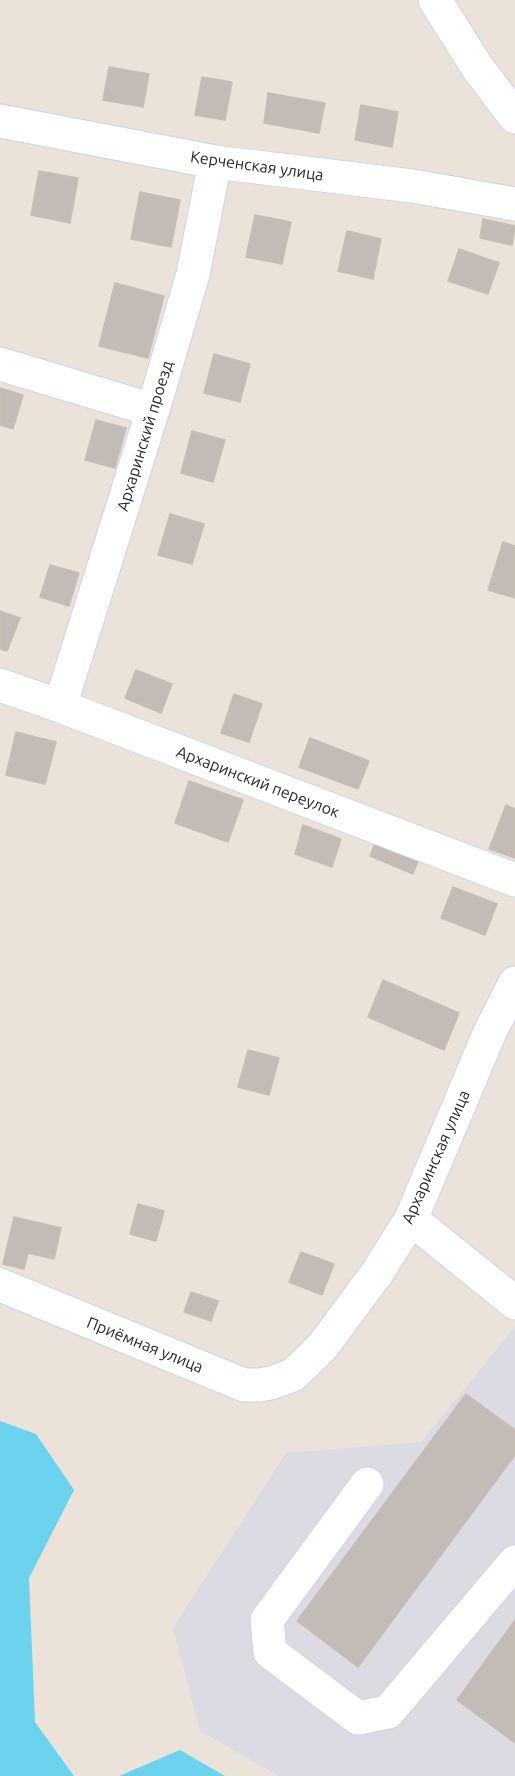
<!DOCTYPE html>
<meta charset="utf-8">
<style>
body{margin:0}
canvas{display:block;background:#ebe2d9}
</style>
<canvas width="515" height="1776"></canvas>
<script>
const c = document.querySelector('canvas').getContext('2d');
c.lineJoin = 'round';
function paint(path, color) {
  c.fillStyle = color;
  c.fill(path, 'evenodd');
}
function trace(path, color, width, dash) {
  c.strokeStyle = color;
  c.lineWidth = width;
  c.lineCap = dash ? 'butt' : 'round';
  c.setLineDash(dash || []);
  c.stroke(path);
}
function label(font, color, halo, rows, align = 'center') {
  c.font = font + ' Ubuntu,sans-serif';
  c.lineWidth = 6;
  c.setLineDash([]);
  c.textBaseline = 'middle';
  c.strokeStyle = halo;
  c.fillStyle = color;
  for (const [text, x, y, turn = 0] of rows) {
    c.save();
    c.translate(x, y);
    c.rotate((+turn || 0) * Math.PI / 180);
    c.textAlign = isNaN(turn) ? turn : align;
    if (halo) c.strokeText(text, 0, 0);
    c.fillText(text, 0, 0);
    c.restore();
  }
}
const industrial = new Path2D(`
 M515 1327V1776H279L200 1731 173 1628 286 1453 421 1442Z`);
const water = new Path2D(`
 M0 1421 36 1434 74 1490 29 1578 35 1722 74 1776H0Z
 M180 1750 225 1776H119Z`);
const building = new Path2D(`
 M109 67 149 74 143 107 103 100Z
 M202 77 232 82 225 120 195 115Z
 M268 93 325 103 319 133 264 123Z
 M361 105 398 112 392 147 355 140Z
 M39 171 78 178 70 223 31 215Z
 M140 192 180 200 171 247 131 239Z
 M255 215 291 222 282 264 246 257Z
 M483 219 515 226 512 245 480 238Z
 M347 231 381 239 373 279 338 271Z
 M459 249 499 263 488 294 448 281Z
 M115 283 164 296 148 358 99 346Z
 M214 354 250 364 240 402 204 393Z
 M0 388 23 395 13 429 0 425Z
 M96 420 126 428 115 468 85 460Z
 M192 431 225 440 213 482 181 473Z
 M170 514 204 524 192 564 158 555Z
 M503 542 515 546V598L488 590Z
 M50 565 79 573 69 606 40 597Z
 M0 611 20 618 7 651 0 649Z
 M136 670 172 684 161 713 125 698Z
 M234 694 262 704 249 742 221 733Z
 M16 732 56 742 45 784 6 775Z
 M310 738 369 761 358 789 299 767Z
 M189 781 243 800 228 842 175 823Z
 M506 805 515 809V858L489 849Z
 M303 825 341 839 332 867 295 854Z
 M379 833 422 851 413 874 370 856Z
 M453 887 497 904 485 935 441 918Z
 M383 980 459 1013 444 1050 368 1017Z
 M248 1050 279 1058 269 1095 238 1087Z
 M138 1204 164 1211 156 1241 130 1234Z
 M14 1217 61 1228 54 1259 28 1253 24 1269 3 1264Z
 M301 1252 334 1264 322 1295 289 1282Z
 M191 1292 218 1301 211 1321 184 1312Z
 M466 1394 515 1430V1455L358 1667 297 1621Z
 M515 1620V1743L457 1700Z`);
const minor = new Path2D(`
 M435 0 477 67 515 117
 M0 121 215 162 412 186 515 204
 M0 364 153 410
 M0 685 60 706 515 880
 M60 706 153 410 193 274 215 162
 M411 1219 515 1303
 M0 1285 244 1385H259L271 1383 293 1375 322 1347 377 1273 411 1219 490 1032 515 983
 M367 1484 267 1620 270 1652 358 1718 388 1712 515 1562`);
const streetNames = [
 ["Керченская улица",257,166,8],
 ["Архаринский проезд",145,436,-73],
 ["Архаринский переулок",258,782,21],
 ["Архаринская улица",436,1157,-66],
 ["Приёмная улица",145,1345,22]
];
paint(industrial, '#dcdae3');
paint(water, '#6bd3ee');
paint(building, '#c3bcb6');
trace(building, '#c6beb3', 1.5);
trace(minor, '#cfd3e1', 35);
trace(minor, '#fff', 33);
label('16px', '#282828', '#fff', streetNames);
</script>
